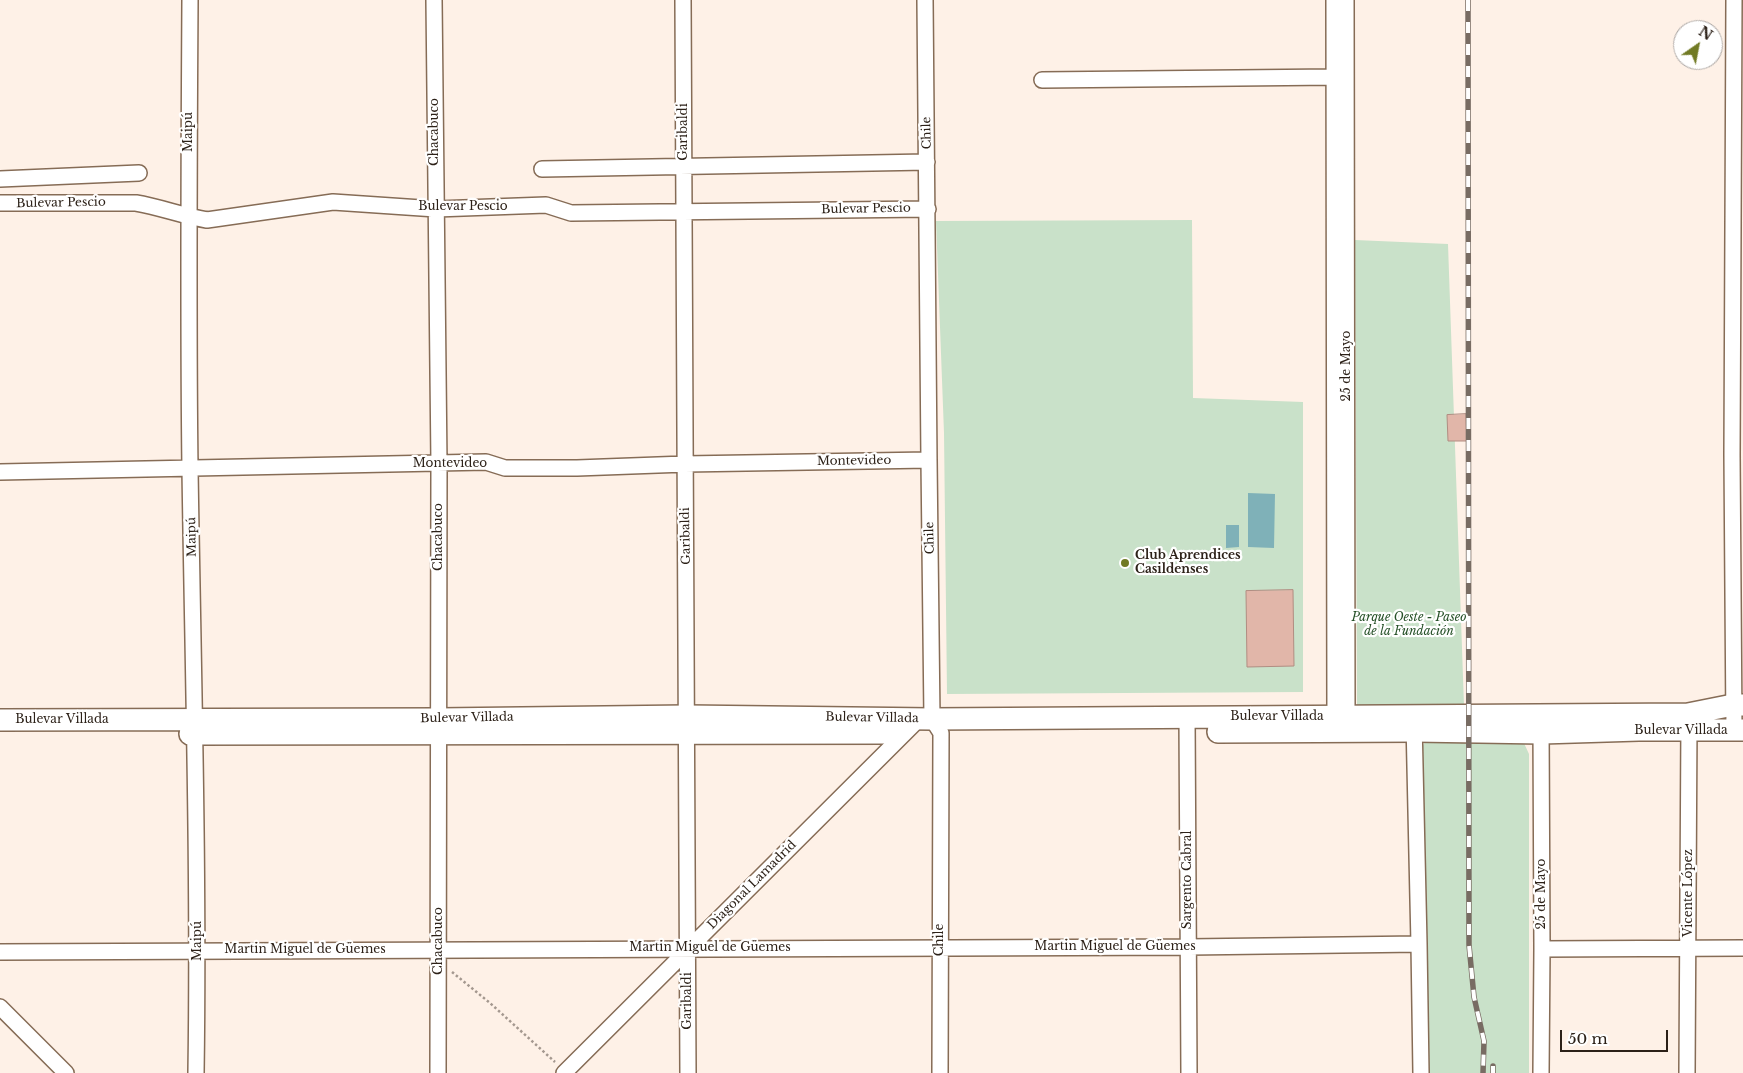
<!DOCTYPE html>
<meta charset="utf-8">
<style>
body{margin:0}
#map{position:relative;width:1743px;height:1073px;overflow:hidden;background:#fef1e7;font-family:"Libre Baskerville",serif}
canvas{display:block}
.north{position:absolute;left:1673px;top:20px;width:50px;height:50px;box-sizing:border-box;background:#fff;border:1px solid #aba6a3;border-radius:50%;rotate:33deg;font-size:14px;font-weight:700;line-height:20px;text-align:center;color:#2c2118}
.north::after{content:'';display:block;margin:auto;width:18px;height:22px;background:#717a24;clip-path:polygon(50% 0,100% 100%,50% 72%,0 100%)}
.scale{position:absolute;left:1560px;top:1030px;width:108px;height:22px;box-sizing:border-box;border:2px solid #2c2118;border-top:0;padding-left:6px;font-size:15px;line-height:18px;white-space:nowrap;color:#2c2118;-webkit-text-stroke:4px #fff;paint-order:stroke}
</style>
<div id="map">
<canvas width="1743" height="1073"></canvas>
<div class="north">N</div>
<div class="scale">50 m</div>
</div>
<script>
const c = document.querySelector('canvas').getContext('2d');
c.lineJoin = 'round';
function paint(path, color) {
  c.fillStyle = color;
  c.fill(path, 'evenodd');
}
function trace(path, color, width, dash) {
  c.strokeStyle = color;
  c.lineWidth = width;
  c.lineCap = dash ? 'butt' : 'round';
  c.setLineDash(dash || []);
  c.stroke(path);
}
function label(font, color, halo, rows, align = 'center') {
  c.font = font + ' "Libre Baskerville",serif';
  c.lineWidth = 4.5;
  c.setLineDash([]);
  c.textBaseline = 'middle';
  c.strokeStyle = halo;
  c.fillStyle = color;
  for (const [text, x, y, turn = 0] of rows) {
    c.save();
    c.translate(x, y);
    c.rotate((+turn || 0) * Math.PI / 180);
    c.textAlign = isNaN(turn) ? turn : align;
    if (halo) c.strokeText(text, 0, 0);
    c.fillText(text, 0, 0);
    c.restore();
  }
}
const green = new Path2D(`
 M1192 220 1193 398 1303 402V692L947 694 944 433 936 221Z
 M1355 240 1448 244 1464 706 1357 705Z
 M1428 739 1523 741 1529 754V1073H1424L1423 745Z`);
const water = new Path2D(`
 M1248 493 1275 494 1274 548 1248 547Z
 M1226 525H1239V547L1226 548Z`);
const building = new Path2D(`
 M1466 414 1467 441H1448L1447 415Z
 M1293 590 1294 666 1247 667 1246 591Z`);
const path = new Path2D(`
 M452 972 490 1003 555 1062`);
const minor = new Path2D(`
 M190 0C189 156 188 313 190 469 193 670 199 872 196 1073
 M434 0 439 464 438 1073
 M683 0C684 358 687 715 688 1073
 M925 0 929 460 932 719 941 733 940 1073
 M1334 0 1335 726
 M1346 0 1347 725
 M1734 0 1732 454 1734 731
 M1042 80 1334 77
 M542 169 927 162
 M0 179 139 173
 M0 203H136C160 207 183 216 207 220L333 202 436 209 546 205 571 213 928 209
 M0 472 486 462 505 468H577L685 464 929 460
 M1187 717 1189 1073
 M1414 722 1419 944 1421 1073
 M1542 949 1743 948
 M0 952 1189 947 1419 944
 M0 1007 66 1073
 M564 1073 919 719
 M1541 1073 1542 949 1541 725
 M1687 1073 1689 722`);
const secondary = new Path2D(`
 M0 720 439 719 687 716 932 719 1688 714 1733 705H1743
 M1218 732 1415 731 1542 733 1639 730H1743
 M190 734 892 733`);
const rail = new Path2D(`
 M1468 0 1469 945 1474 997 1484 1041 1483 1073
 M1493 1066V1073`);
const markers = [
 [1125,563,5,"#717a24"]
];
const streetNames = [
 ["Maipú",189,132,-90],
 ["Chacabuco",435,132,-90],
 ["Garibaldi",684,132,-90],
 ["Chile",927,133,-91],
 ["Bulevar Pescio",61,203,-1],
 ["Bulevar Pescio",463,207],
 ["Bulevar Pescio",866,209,-1],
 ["25 de Mayo",1347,366,-90],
 ["Montevideo",854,461,-1],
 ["Montevideo",450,464],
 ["Garibaldi",686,536,-91],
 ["Maipú",192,537,-91],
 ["Chacabuco",439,537,-90],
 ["Chile",930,538,-91],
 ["Bulevar Villada",1277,717],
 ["Bulevar Villada",467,718,-1],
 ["Bulevar Villada",872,718,1],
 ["Bulevar Villada",62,720],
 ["Bulevar Villada",1681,731],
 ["Sargento Cabral",1188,880,-90],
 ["Diagonal Lamadrid",752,885,-45],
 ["Vicente López",1689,893,-90],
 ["25 de Mayo",1542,894,-90],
 ["Chile",940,940,-90],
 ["Maipú",198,941,-90],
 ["Chacabuco",439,941,-90],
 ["Martin Miguel de Güemes",1115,947],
 ["Martin Miguel de Güemes",710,948],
 ["Martin Miguel de Güemes",305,950],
 ["Garibaldi",688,1001,-90]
];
const poiNames = [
 ["Club Aprendices",1135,556],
 ["Casildenses",1135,570]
];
const parkNames = [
 ["Parque Oeste - Paseo",1409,618],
 ["de la Fundación",1409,632]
];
paint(green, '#c9e1c9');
paint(water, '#7fb1b8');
paint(building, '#e1b6a9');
trace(building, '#b18d82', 1);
trace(minor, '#866c56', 18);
trace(secondary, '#866c56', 24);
trace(path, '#a4988f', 2.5, [2.5, 2.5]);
trace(minor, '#fff', 15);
trace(secondary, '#fff', 21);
trace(rail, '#786c63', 5.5);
trace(rail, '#fff', 4, [11]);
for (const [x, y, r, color] of markers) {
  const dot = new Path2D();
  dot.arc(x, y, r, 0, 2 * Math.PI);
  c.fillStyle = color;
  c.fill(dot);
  trace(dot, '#fff', 2);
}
label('12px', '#2c2118', '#fff', streetNames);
label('bold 12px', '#2c2118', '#fff', poiNames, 'left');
label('italic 12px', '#255027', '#fff', parkNames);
</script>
